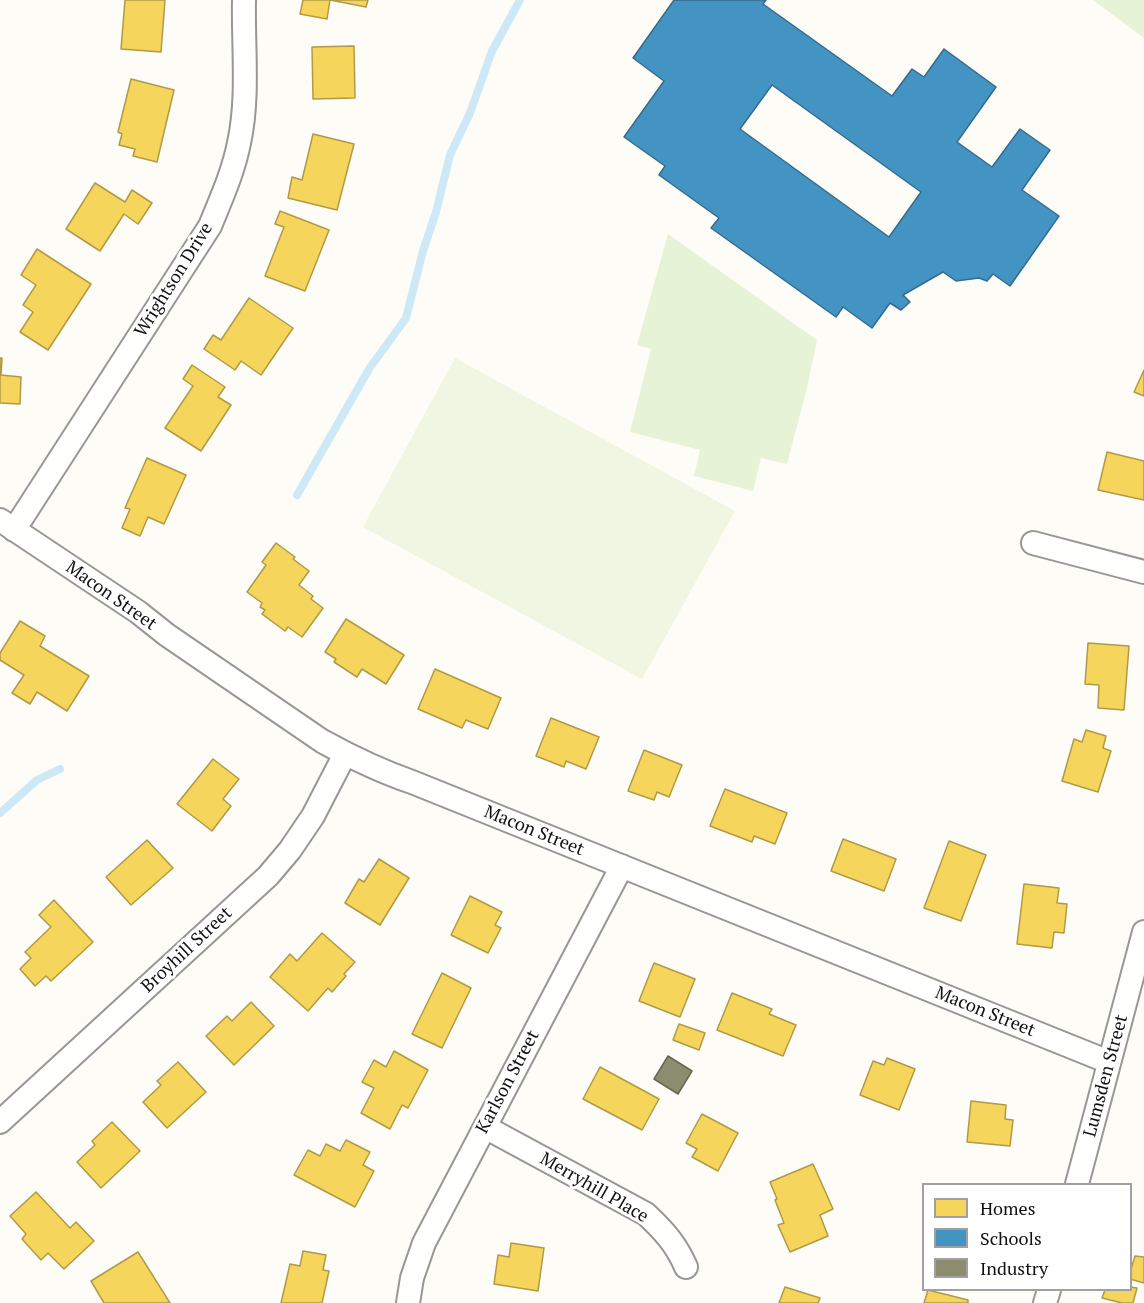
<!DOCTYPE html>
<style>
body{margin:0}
#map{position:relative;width:1144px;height:1303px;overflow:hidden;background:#fdfcf7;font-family:"PT Serif",serif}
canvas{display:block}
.legend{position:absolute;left:922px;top:1183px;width:210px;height:108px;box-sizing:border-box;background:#fff;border:2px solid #a0a0a0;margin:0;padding:8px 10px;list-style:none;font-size:18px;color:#111}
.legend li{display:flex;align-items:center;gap:12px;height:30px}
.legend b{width:30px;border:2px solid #a0a0a0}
</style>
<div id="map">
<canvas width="1144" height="1303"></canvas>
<ul class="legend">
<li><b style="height:16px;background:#f6d55c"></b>Homes</li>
<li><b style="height:16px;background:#4393c3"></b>Schools</li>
<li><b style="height:16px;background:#8c8c6e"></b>Industry</li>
</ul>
</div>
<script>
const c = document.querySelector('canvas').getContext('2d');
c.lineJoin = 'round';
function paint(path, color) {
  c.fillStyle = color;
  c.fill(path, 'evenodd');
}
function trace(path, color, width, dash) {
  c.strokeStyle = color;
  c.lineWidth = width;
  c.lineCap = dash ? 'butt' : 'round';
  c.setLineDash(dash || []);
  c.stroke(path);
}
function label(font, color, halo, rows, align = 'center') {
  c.font = font + ' "PT Serif",serif';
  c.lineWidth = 6;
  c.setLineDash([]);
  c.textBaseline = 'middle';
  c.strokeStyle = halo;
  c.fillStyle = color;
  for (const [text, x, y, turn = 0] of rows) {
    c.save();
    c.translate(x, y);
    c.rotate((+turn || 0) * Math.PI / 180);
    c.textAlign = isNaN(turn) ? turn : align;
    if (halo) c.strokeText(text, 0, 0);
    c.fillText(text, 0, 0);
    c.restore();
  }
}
const green = new Path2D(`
 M1093 0H1144V38Z
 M668 234 817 340 807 388 787 464 761 458 753 491 694 476 700 450 630 432 651 349 637 345Z`);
const pitch = new Path2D(`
 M455 358 735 511 642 679 363 527Z`);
const homes = new Path2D(`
 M125 0H165L161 52 121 49Z
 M303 0H368L366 7 330 0 327 19 300 14Z
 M354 46 355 98 313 99 312 47Z
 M131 79 174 90 157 162 133 156 135 149 119 145 122 134 118 132Z
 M313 134 354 144 337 210 288 198 292 177 302 180Z
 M95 183 125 202 132 190 152 203 138 224 124 214 100 251 66 229Z
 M280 211 329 230 305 291 265 276 284 227 275 224Z
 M37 249 91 284 48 350 20 332 33 312 23 305 36 285 21 275Z
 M249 298 293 328 261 375 241 361 235 370 204 349 213 335 221 340Z
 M0 358H2L1 375 21 377 20 404 0 403Z
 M192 365 225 387 218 397 231 405 201 451 165 428 193 386 183 379Z
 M1144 370V396L1134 392Z
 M1107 452 1144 461V500L1098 490Z
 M147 458 186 475 164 524 148 517 140 536 122 528 130 509 125 508Z
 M276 543 295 557 293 559 309 571 299 585 313 596 311 599 323 608 302 637 288 627 285 631 262 614 265 610 260 607 262 603 247 592 266 565 262 562Z
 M346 619 404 655 386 684 362 669 357 677 334 662 336 659 325 652Z
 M20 621 45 636 40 646 89 676 67 711 37 692 30 704 12 693 24 675 0 660V653Z
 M1088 643 1129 646 1124 710 1098 708 1099 685 1085 684Z
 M435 669 501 698 488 729 466 720 462 728 418 709Z
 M551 718 599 737 586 769 566 761 564 767 536 756Z
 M1086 730 1106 736 1103 748 1111 751 1098 792 1062 781 1074 739 1082 742Z
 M644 750 682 765 669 797 657 792 654 800 628 791Z
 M213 759 239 779 223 799 231 806 212 831 177 804Z
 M725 789 787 813 775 844 754 836 752 842 710 826Z
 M843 839 896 859 884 891 831 871Z
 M147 840 173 868 131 905 106 877Z
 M949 841 986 855 961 921 924 908Z
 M379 859 409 878 380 925 345 903 359 879 364 882Z
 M1024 884 1059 888 1057 903 1067 904 1064 933 1054 932 1052 948 1017 944Z
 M470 896 502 912 495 925 501 928 488 953 451 935Z
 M54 900 93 942 51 981 46 976 35 986 20 969 31 958 25 952 51 927 39 915Z
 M322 933 355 962 344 974 346 976 332 992 328 988 308 1011 270 977 290 954 297 961Z
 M654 963 695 979 680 1017 639 1001Z
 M442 973 471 988 442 1048 412 1034Z
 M732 993 772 1009 769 1014 796 1025 783 1056 717 1030Z
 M251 1002 274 1026 234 1065 206 1036 227 1016 232 1021Z
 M679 1024 705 1033 699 1050 673 1040Z
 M394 1051 428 1070 408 1108 402 1105 390 1129 361 1113 374 1088 362 1082 374 1060 386 1067Z
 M887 1058 915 1069 899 1110 860 1095 873 1061 884 1065Z
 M178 1062 206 1092 167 1128 143 1102 161 1085 157 1081Z
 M600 1067 659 1099 642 1130 583 1099Z
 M971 1101 1006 1105 1005 1119 1013 1120 1010 1146 967 1142Z
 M702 1114 738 1133 718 1171 692 1157 697 1149 686 1143Z
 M112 1122 140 1151 101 1188 77 1162 95 1145 92 1141Z
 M346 1140 370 1152 363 1165 374 1171 355 1207 294 1175 308 1150 320 1156 326 1144 340 1151Z
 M813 1164 833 1209 820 1215 828 1236 790 1252 778 1225 784 1223 775 1200 777 1199 770 1182Z
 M36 1192 70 1228 76 1222 94 1241 64 1269 48 1253 41 1260 22 1239 26 1234 10 1216Z
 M511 1243 544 1248 538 1291 494 1284 498 1255 509 1257Z
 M303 1251 326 1255 323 1270 329 1271 322 1303H281L290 1264 300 1266Z
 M138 1252 170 1303H104L91 1281Z
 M1135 1256 1144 1257V1283L1130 1279V1273Z
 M785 1287 820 1298 818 1303H779Z
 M1130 1287 1137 1288 1133 1303H1122L1102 1298 1105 1290H1130Z
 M928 1290 968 1300V1303H924Z`);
const schools = new Path2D(`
 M674 0H766L763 4 892 96 912 69 924 77 944 49 996 87 957 142 992 167 1020 129 1050 150 1022 190 1059 216 1010 286 993 274 987 281 979 278 956 281 943 272 903 295 910 302 901 310 890 303 872 328 843 307 836 317 711 228 719 218 659 175 665 166 624 137 664 81 633 58ZM772 85 921 192 889 237 740 129Z`);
const industry = new Path2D(`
 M668 1056 692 1071 678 1094 654 1079Z`);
const stream = new Path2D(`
 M297 495 369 369 406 318 423 251 436 212 450 155 470 113 492 51 520 0
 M0 813 37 780 60 769`);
const street = new Path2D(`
 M0 520 138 612 167 635 322 741C351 757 380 771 412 782L1109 1062
 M14 530 210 226C221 199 233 173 239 143 249 97 243 47 244 0
 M1033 543 1144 572
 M0 1122 268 876 290 850 313 816 345 754
 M485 1127 646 1214C664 1231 676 1244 686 1267
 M1077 1184 1144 932
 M408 1303 412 1278 424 1243 622 866
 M1045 1303 1049 1290`);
const streetNames = [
 ["Wrightson Drive",174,280,-58],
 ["Macon Street",111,596,35],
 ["Macon Street",534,831,22],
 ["Broyhill Street",187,950,-43],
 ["Macon Street",985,1012,22],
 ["Lumsden Street",1106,1076,-75],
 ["Karlson Street",508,1082,-62],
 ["Merryhill Place",594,1188,30]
];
paint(green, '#e7f3d7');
paint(pitch, '#f0f6e1');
paint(homes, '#f6d55c');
trace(homes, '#b19a46', 1.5);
paint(schools, '#4393c3');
trace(schools, '#346c8e', 1.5);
paint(industry, '#8c8c6e');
trace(industry, '#676752', 1.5);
trace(stream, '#cde8f7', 8);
trace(street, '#979795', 26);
trace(street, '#fffffe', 22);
label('18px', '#111', '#fff', streetNames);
</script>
